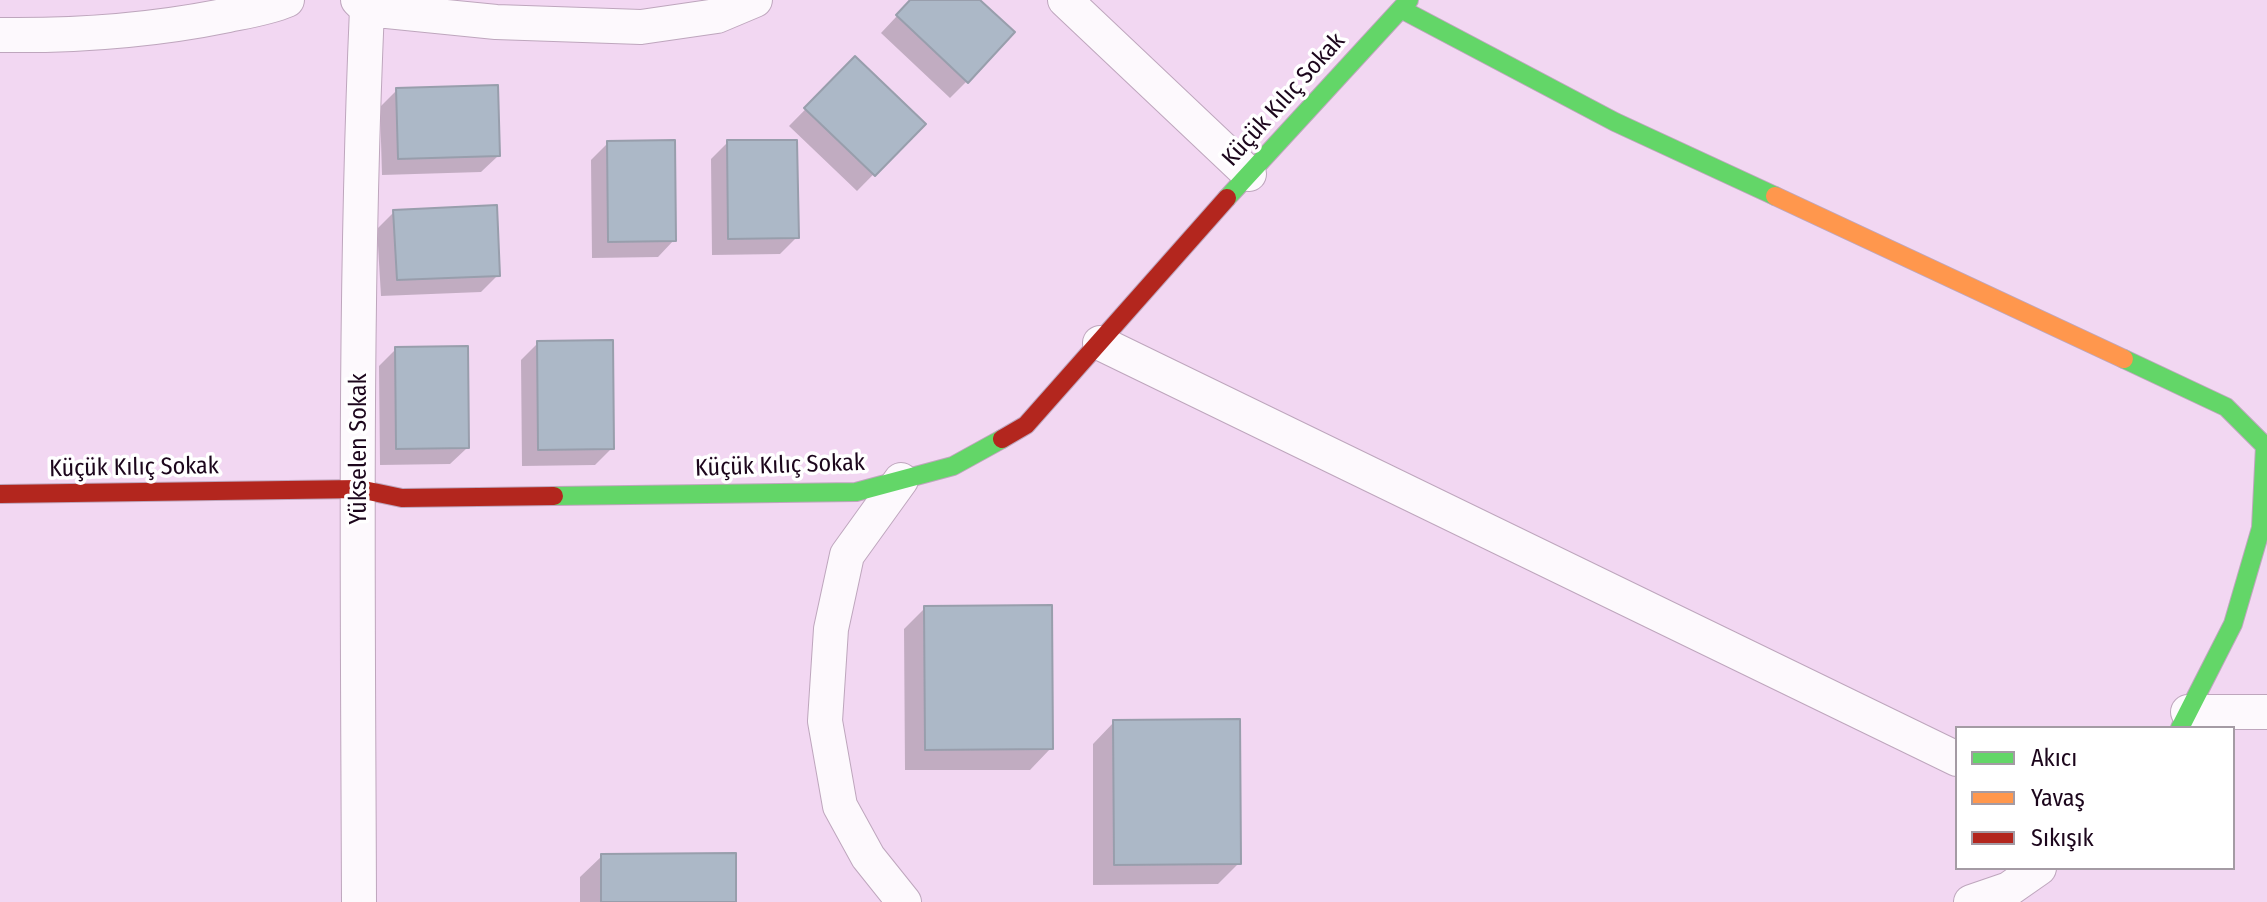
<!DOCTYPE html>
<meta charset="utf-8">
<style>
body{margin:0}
#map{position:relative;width:2267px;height:902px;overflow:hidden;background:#f2d7f2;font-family:"Fira Sans Condensed",sans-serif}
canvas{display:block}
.legend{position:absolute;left:1955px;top:726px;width:280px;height:144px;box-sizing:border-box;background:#fff;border:2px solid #a49ba4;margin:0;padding:10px 14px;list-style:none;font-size:24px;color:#1c061c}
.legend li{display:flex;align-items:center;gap:16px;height:40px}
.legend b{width:40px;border:2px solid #a49ba4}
</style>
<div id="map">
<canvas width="2267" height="902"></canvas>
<ul class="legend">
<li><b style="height:10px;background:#63d668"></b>Akıcı</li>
<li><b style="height:10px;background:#ff974d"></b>Yavaş</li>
<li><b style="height:10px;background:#b3261e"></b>Sıkışık</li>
</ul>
</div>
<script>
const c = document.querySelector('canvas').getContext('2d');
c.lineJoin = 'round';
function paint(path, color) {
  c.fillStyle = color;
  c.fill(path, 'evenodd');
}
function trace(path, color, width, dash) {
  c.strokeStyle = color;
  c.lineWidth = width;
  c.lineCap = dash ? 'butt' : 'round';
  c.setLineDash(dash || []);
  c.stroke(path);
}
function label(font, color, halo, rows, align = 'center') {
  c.font = font + ' "Fira Sans Condensed",sans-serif';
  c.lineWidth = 7;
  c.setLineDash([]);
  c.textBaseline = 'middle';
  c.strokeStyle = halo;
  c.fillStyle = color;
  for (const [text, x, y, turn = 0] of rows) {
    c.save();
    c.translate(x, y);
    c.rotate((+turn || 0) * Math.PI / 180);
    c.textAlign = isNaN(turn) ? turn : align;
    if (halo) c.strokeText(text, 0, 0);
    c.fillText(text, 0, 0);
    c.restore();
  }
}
const shadow = new Path2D(`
 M912 0H977L967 81 950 98 881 33Z
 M855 59 923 124 857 191 789 126Z
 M397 90 498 156 481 172 382 175 380 107Z
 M728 142 797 237 780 254 712 255 711 159Z
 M608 143 674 240 658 257 592 258 591 160Z
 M394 212 498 275 481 292 381 296 377 229Z
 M538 343 612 448 595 465 522 466 521 360Z
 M396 349 467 448 450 464 380 465 379 366Z
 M925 608 1051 748 1030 770H905L904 629Z
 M1114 722 1239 863 1218 884 1093 885V744Z
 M602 856 734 902H580V877Z`);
const building = new Path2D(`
 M910 0H980L1015 32 968 83 896 15Z
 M855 56 926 124 875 176 804 108Z
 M498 85 500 156 398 159 396 88Z
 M675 140 676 241 608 242 607 141Z
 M727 140H797L799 238 728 239Z
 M497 205 500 276 397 280 393 210Z
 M613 340 614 449 538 450 537 341Z
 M468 346 469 448 396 449 395 347Z
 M1052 605 1053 749 925 750 924 606Z
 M1240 719 1241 864 1114 865 1113 720Z
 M736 853V902H601V854Z`);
const street = new Path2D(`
 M358 0 367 9C354 305 358 605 359 902
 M1065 0 1249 174
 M367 9 496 22 641 27 717 16 755 0
 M0 35C74 36 155 30 228 15 248 11 268 8 287 0
 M1100 343 1957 759
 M901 480 847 555 831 629 825 721 840 806 868 857 904 902
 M2188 712H2267
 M1971 902 2009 889 2039 868`);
const fast = new Path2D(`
 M1401 9 1615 122 1775 196
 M1227 198 1409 0
 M2124 359 2226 407 2265 446 2261 528 2233 624 2180 728
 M554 496 856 492 953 466 1002 439`);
const slow = new Path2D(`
 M1775 196 2124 359`);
const jam = new Path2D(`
 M1002 439 1026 425 1227 198
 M0 494 359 489 402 498 554 496`);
const streetNames = [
 ["Küçük Kılıç Sokak",1284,100,-48],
 ["Yükselen Sokak",359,449,-90],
 ["Küçük Kılıç Sokak",780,466,-2],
 ["Küçük Kılıç Sokak",134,468,-1]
];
paint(shadow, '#0003');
paint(building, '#acb8c7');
trace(building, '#989eac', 2);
trace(street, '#bea6bd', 36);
trace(fast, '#bea6bd', 20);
trace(slow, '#bea6bd', 20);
trace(jam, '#bea6bd', 20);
trace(street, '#fdf9fd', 34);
trace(fast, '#63d668', 18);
trace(slow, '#ff974d', 18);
trace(jam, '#b3261e', 18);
label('24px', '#1c061c', '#fff', streetNames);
</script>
